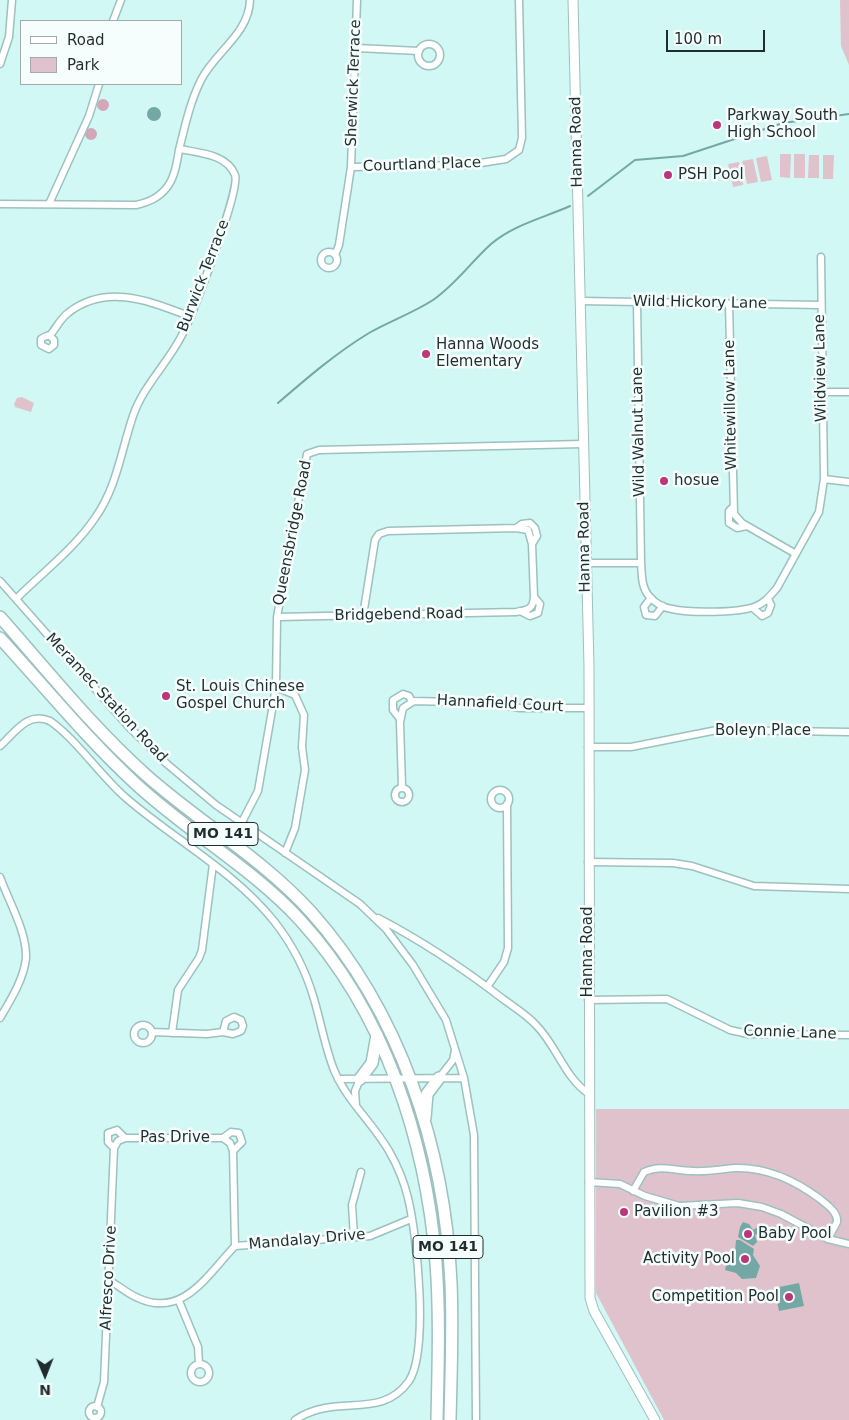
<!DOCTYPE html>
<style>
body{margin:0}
#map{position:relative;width:849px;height:1420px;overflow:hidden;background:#d1f8f5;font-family:"DejaVu Sans",sans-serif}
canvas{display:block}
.legend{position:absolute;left:20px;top:20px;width:162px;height:65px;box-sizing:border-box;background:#f6fefd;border:1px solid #a0abaa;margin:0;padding:6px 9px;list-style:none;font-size:15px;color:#1f2e2d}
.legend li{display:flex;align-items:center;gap:10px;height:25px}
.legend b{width:25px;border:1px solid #a0abaa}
.north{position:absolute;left:20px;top:1350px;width:50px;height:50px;-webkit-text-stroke:4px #f6fefd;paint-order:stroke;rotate:179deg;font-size:14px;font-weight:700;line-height:20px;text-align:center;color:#1f2e2d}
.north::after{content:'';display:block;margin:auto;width:18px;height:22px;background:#1f2e2d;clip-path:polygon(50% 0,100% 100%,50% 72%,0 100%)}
.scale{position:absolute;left:666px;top:30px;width:99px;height:22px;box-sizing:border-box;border:2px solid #1f2e2d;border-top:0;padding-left:6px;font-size:15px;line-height:18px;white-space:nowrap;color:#1f2e2d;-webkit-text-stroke:4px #f6fefd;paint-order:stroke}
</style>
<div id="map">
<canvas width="849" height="1420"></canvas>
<ul class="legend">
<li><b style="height:6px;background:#fff"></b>Road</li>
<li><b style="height:14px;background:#e0c2cd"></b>Park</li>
</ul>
<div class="north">N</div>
<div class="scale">100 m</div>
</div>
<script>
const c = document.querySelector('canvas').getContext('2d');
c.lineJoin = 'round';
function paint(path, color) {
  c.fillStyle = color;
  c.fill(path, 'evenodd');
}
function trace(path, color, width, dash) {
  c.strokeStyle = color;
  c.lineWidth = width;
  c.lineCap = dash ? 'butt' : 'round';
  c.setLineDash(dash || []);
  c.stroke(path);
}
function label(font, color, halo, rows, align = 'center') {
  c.font = font + ' "DejaVu Sans",sans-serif';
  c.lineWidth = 5;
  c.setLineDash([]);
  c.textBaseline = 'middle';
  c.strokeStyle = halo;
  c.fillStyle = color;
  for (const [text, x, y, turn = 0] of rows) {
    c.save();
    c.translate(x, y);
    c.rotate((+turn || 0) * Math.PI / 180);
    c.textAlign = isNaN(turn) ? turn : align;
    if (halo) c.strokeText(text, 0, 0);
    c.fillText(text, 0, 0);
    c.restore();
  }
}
const green = new Path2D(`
 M840 0H849V65L841 46Z
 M780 154H791L790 178 780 177Z
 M794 154H805V178H794Z
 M809 155H819V178H808Z
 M823 155H834L833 179H823Z
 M767 156 772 180 761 182 756 158Z
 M753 159 758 182 747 184 742 161Z
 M739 162 743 185 733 187 728 164Z
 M22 397 34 403 31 412 15 407 14 404 17 398Z
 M596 1109H849V1420H664L596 1293Z`);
const forest = new Path2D(`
 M97 105a6 6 0 1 1 12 0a6 6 0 1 1-12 0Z
 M85 134a6 6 0 1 1 12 0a6 6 0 1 1-12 0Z`);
const water = new Path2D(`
 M147 114a7 7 0 1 1 14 0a7 7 0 1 1-14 0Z
 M743 1222 749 1224 753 1230 758 1227 761 1228 760 1233 755 1235 757 1242 753 1246 738 1237 740 1227Z
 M736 1240H740L754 1249 753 1255 760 1266 756 1278 742 1279 736 1273 725 1270 727 1261 734 1263Z
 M799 1283 804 1306 779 1311 774 1288Z`);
const stream = new Path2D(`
 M588 196 635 160 683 156 783 123 849 114
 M278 403C307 378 336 353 369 333 390 321 413 313 433 300 456 284 471 262 491 244 513 225 543 218 570 206`);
const street = new Path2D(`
 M113 21 121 0
 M418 55a11 11 0 1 1 22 0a11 11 0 1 1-22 0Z
 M357 48 419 51
 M0 64 9 37 12 0
 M351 167 468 165 506 159 519 150 522 138 519 0
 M0 204 136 205C149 202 159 198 168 186 175 176 177 162 179 150 185 126 190 102 201 80 215 52 249 34 250 0
 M49 204 89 116 99 84
 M321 260a8 8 0 1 1 16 0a8 8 0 1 1-16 0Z
 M335 255 339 245 351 167 357 0
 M821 257 824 479
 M580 301 820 305
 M637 302 641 563
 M729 304 734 514 742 523 796 554
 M50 336 54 340V345L49 349 41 345V339C44 336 49 336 51 334 57 327 60 319 68 313 106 283 149 301 189 316
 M822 392H849
 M733 507 729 511V523L737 528 747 526
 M516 528 522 524 530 523 535 528 537 536 532 544
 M585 563H641C642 574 641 587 649 596 655 603 664 608 672 609 689 613 737 613 754 607 764 604 770 596 777 588L819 512 824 479 849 482
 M0 581 129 727 167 764 216 805 360 904 386 929 413 965 446 1020 464 1078 474 1135 476 1420
 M651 598 644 607 646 615 655 616 663 606
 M16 599C42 573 74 549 95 518 117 487 121 451 133 416 143 386 168 363 182 335 192 316 241 189 235 175 227 154 199 153 180 149
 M753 608 762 616 768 613 771 605 768 599
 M520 611 530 616 538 613 540 604 534 597
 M277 617 516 612C527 610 533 610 534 597L532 544 528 530 516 528 388 531 379 534 375 540 363 616
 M276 687 295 695 304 715 302 747 305 770 295 828 285 853
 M400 719 393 710V700L403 694 409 696 412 702
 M0 746C15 733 27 711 50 721 75 738 100 775 125 797 173 839 233 870 274 921 292 944 306 971 314 999 321 1023 325 1047 334 1070 347 1101 372 1122 389 1151 397 1165 404 1181 408 1198 417 1234 429 1350 409 1381 387 1412 356 1402 325 1408 314 1410 304 1414 295 1420
 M588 747H631L717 730 849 732
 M402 787 400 722 403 708 414 701 489 703 520 708H588
 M395 795a7 7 0 1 1 14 0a7 7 0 1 1-14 0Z
 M491 799a9 9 0 1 1 18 0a9 9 0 1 1-18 0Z
 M242 822 258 791 276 687 277 617 307 454 319 450 583 444
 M588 862 673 863 692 866 754 886 849 889
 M0 877C9 902 27 932 26 958 24 979 10 1001 0 1018
 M378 918C422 941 464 969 503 999 514 1007 527 1015 536 1025 557 1046 564 1077 589 1094
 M487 987 504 962 508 948 507 804
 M588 1000 667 999 730 1030 748 1034 849 1035
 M234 1017 241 1020 243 1026 241 1031 233 1034 223 1032 226 1021Z
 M134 1034a9 9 0 1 1 18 0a9 9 0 1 1-18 0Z
 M152 1032 207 1034 223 1032
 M172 1033 178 990 199 958 202 950 213 864
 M439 1078 453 1060 455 1050
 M338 1079 464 1078
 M356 1106 355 1091 360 1079
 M223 1138 231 1132 239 1133 242 1142 233 1151
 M114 1148 108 1142V1133L117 1130 125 1138
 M589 1182 620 1184 645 1196 679 1206 738 1203 762 1207 781 1214 828 1239 849 1244
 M633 1191 644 1172C661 1164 675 1171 693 1171 707 1172 721 1169 735 1168 766 1167 796 1181 820 1199 827 1205 838 1212 837 1222L828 1239
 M354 1237 352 1205 361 1172
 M109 1280C119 1286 128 1294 138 1298 183 1319 208 1274 235 1246L370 1236 411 1219
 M179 1301 198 1347 199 1364
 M191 1373a9 9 0 1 1 18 0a9 9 0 1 1-18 0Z
 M89 1412a6 6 0 1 1 12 0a6 6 0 1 1-12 0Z
 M97 1407 104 1382 114 1148 118 1141 125 1138H223L230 1143 233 1151 235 1246`);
const secondary = new Path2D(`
 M573 0 589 667 590 1298 594 1311 655 1420`);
const highway = new Path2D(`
 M0 617C47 670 93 728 146 775 200 823 262 858 311 912 401 1013 445 1149 451 1283 453 1329 451 1375 450 1420
 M0 638C45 687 87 739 136 784 189 833 251 867 300 920 385 1013 426 1140 436 1263 440 1315 438 1368 437 1420
 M360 1079 372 1063 377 1035
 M425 1118 427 1094 439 1078`);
const markers = [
 [717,125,5,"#bb367a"],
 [668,175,5,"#bb367a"],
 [426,354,5,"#bb367a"],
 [664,481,5,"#bb367a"],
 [166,696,5,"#bb367a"],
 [624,1212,5,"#bb367a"],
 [748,1234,5,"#bb367a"],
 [745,1259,5,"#bb367a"],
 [789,1297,5,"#bb367a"]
];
const shields = [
 [223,834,70],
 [448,1247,70]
];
const shieldNames = [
 ["MO 141",223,834],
 ["MO 141",448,1247]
];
const streetNames = [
 ["Sherwick Terrace",354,83,-88],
 ["Hanna Road",577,142,-91],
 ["Courtland Place",422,165,-2],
 ["Burwick Terrace",204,276,-69],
 ["Wild Hickory Lane",700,303,1],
 ["Wildview Lane",821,368,-91],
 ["Whitewillow Lane",731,405,-91],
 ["Wild Walnut Lane",639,432,-91],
 ["Queensbridge Road",293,533,-79],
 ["Hanna Road",585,547,-91],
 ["Bridgebend Road",399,615,-1],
 ["Meramec Station Road",106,698,47],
 ["Hannafield Court",500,704,3],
 ["Boleyn Place",763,731],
 ["Hanna Road",588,952,-90],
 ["Connie Lane",790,1033,2],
 ["Pas Drive",175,1138],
 ["Mandalay Drive",307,1240,-5],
 ["Alfresco Drive",109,1278,-87]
];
const poiNames = [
 ["Parkway South",727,116],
 ["High School",727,133],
 ["PSH Pool",678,175],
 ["Hanna Woods",436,345],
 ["Elementary",436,362],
 ["hosue",674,481],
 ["St. Louis Chinese",176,687],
 ["Gospel Church",176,704],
 ["Pavilion #3",634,1212],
 ["Baby Pool",758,1234],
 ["Activity Pool",735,1259,"right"],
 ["Competition Pool",779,1297,"right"]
];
paint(green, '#e0c2cd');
paint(forest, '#d3a7b8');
paint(water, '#73a8a5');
trace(stream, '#73a8a5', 2);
trace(street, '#9cc1bf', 9);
trace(secondary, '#9cc1bf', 11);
trace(highway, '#9cc1bf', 14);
trace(street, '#fff', 6);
trace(secondary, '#fff', 9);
trace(highway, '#fff', 11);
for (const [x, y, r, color] of markers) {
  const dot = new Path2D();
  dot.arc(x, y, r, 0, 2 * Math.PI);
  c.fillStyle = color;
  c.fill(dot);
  trace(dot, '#f6fefd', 2);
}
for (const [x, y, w] of shields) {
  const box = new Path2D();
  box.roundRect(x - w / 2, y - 11.5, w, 23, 4);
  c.fillStyle = '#f6fefd';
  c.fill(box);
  trace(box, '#1f2e2d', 1);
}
label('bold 14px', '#1f2e2d', null, shieldNames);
label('15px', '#1f2e2d', '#f6fefd', streetNames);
label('15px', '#1f2e2d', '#f6fefd', poiNames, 'left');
</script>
